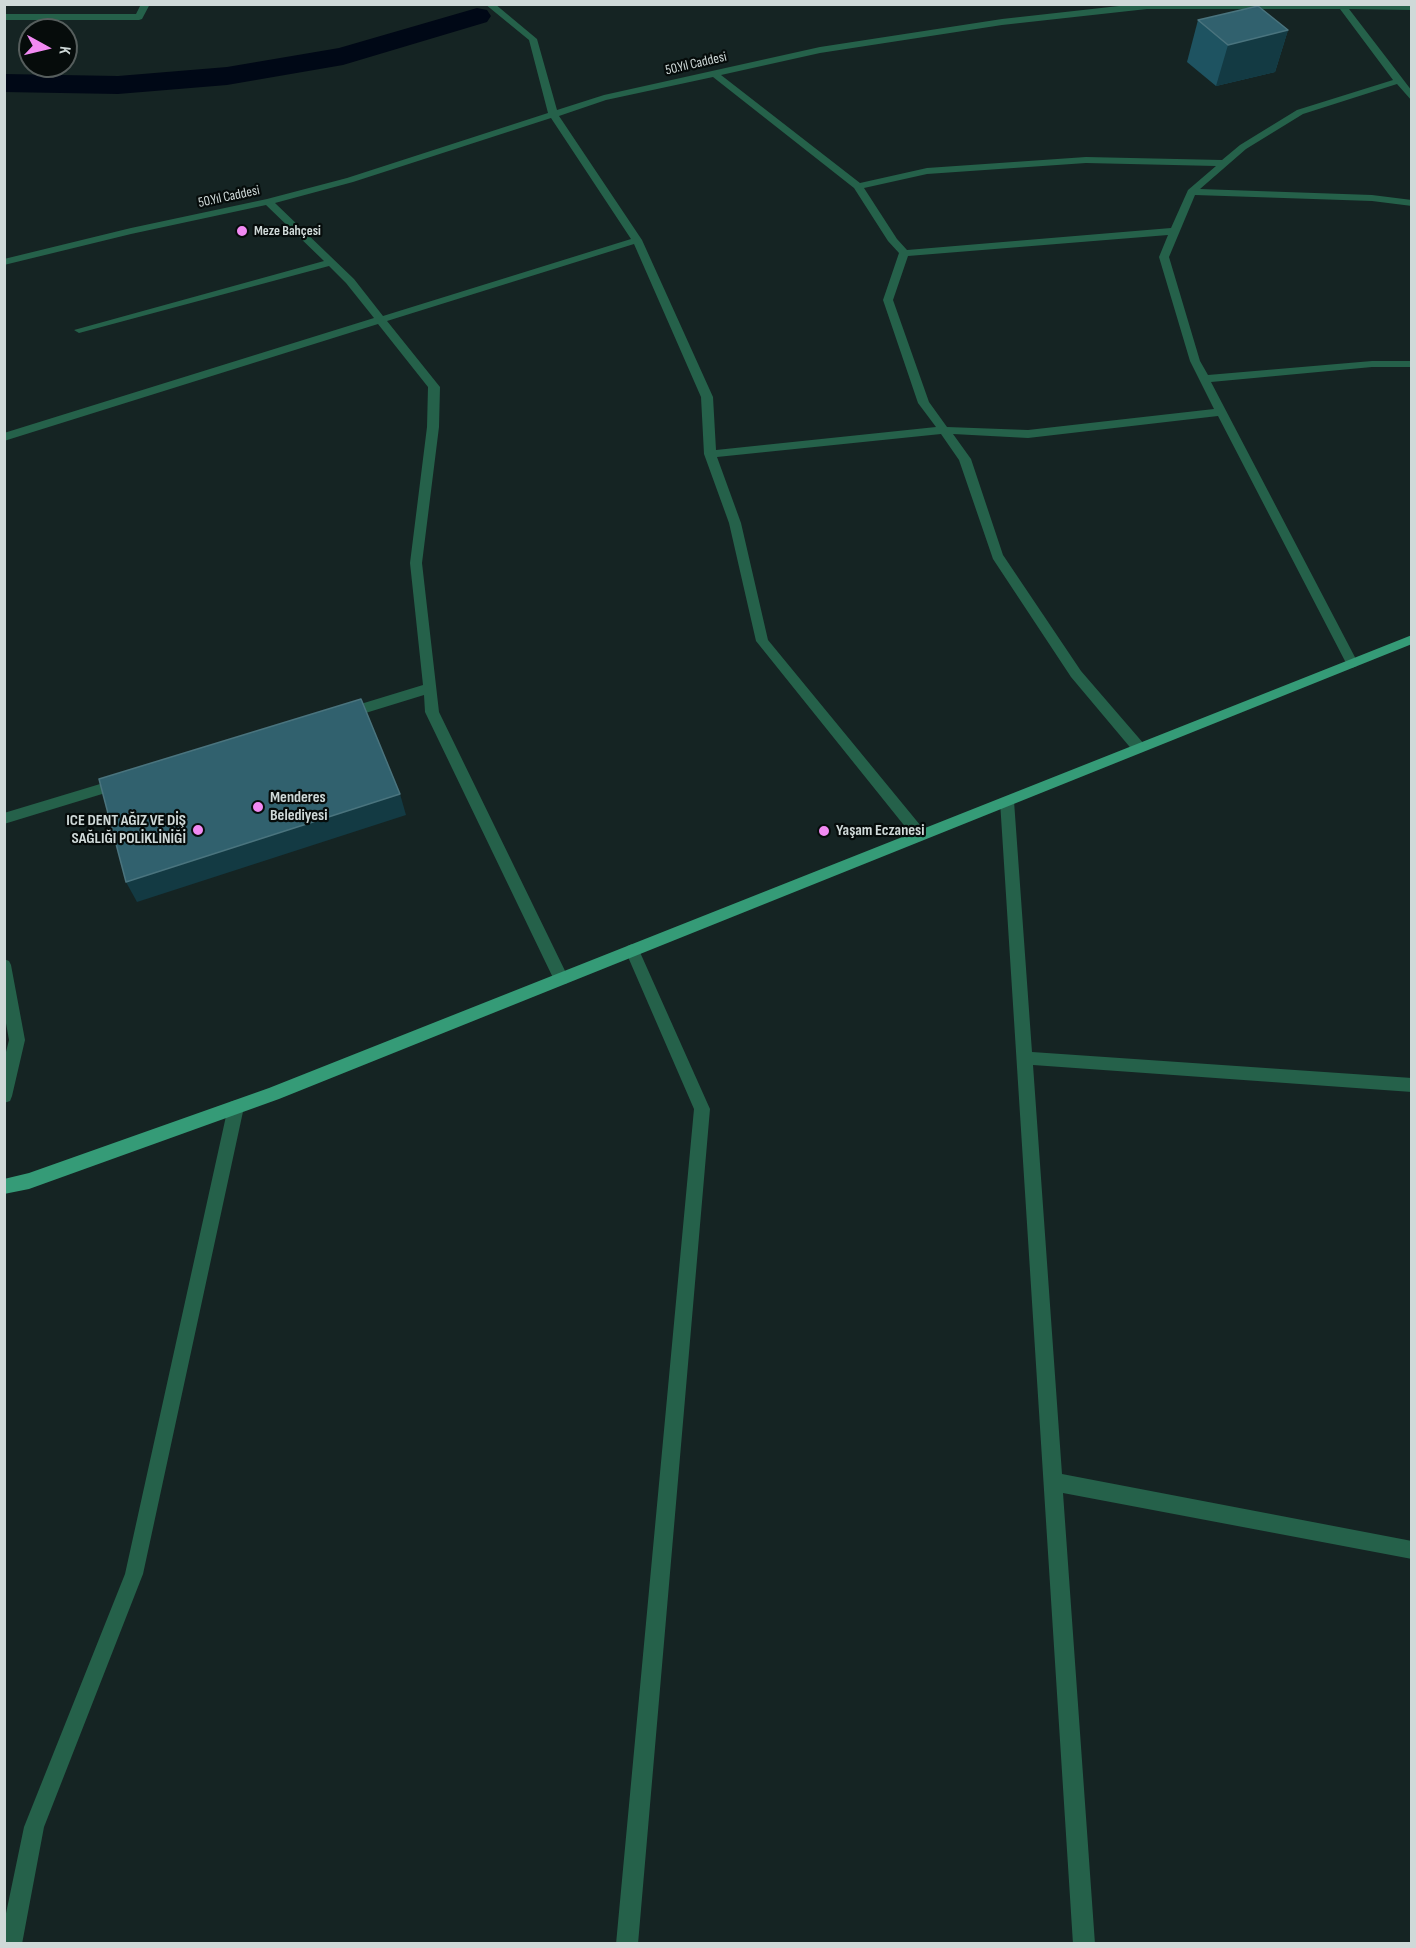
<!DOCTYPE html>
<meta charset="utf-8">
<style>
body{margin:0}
#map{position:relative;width:1416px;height:1948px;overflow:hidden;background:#152423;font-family:"Sofia Sans Condensed",sans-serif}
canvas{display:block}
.frame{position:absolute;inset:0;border:6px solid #cfd9d8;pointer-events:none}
.north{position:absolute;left:18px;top:18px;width:60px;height:60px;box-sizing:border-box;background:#060c0b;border:2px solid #565e5d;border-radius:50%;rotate:98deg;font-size:16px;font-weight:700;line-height:24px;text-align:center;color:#cfd9d8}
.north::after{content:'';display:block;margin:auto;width:21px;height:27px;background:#f28af3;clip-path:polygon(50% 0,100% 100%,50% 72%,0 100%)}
</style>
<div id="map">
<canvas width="1416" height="1948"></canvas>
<div class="frame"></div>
<div class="north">K</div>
</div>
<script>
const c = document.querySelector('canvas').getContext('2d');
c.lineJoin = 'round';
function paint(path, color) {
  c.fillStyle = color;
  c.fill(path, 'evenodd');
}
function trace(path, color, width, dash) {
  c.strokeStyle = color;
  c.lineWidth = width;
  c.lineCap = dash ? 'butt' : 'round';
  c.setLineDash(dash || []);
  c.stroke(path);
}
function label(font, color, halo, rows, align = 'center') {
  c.font = font + ' "Sofia Sans Condensed",sans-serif';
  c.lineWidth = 4.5;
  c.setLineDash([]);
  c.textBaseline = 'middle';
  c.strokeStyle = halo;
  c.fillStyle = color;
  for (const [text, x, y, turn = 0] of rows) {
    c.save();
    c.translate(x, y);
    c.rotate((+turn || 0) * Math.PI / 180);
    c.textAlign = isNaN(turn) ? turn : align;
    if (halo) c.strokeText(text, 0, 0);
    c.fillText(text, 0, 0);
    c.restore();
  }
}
const canal = new Path2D(`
 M477 8 487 10 491 16 487 22 343 65 227 85 118 94 4 92V74L118 76 227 67 339 48Z`);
const minor = new Path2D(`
 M141 4H150L142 19 139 20H4V14H136Z
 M485 4H495L537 39 557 110 604 95 820 47 1002 19 1137 4H1412V10L1349 9 1412 91V101L1397 84 1303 114 1246 149 1200 189 1372 195 1412 200V206L1372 201 1195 195 1169 257 1200 361 1208 375 1372 361H1412V367H1372L1211 382 1358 663 1357 666 1352 668 1346 663 1218 416 1028 438 953 434 971 459 1003 555 1081 671 1144 744 1146 748 1139 753 1134 752 1071 677 993 559 959 460 941 434 717 457 741 523 768 640 925 831 927 835 925 839H915L756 641 729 523 704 454 701 397 634 244 387 321 440 387 439 427 422 563 439 712 569 979 566 984H556L425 712 424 695 346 719 339 714 341 710 423 685 410 563 427 427 428 387 378 324 4 441V433L374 318 346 283 329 266 79 333 74 330 324 261 266 205 131 234 4 265V259L131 228 267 199 347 178 548 113 529 40ZM1147 9H1340L1393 80 1297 110 1240 145 1222 160 1086 157 927 168 860 183 721 75 820 53 1002 25ZM713 77 854 188 888 241 899 253 883 300 918 403 936 427 716 450 713 397 642 240 559 116 606 100ZM551 118 631 239 383 316 354 279 275 203 353 182ZM1086 163 1216 166 1188 190 1171 228 907 250 897 239 864 188 927 174ZM1168 235 1159 257 1190 361 1214 409 1028 430 947 427 929 402 893 300 908 256Z
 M120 778 125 779 127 783 125 787 4 824V813Z
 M1007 796 1014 801 1032 1052 1412 1078V1092L1033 1065 1062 1474 1412 1541V1559L1063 1493 1095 1944H1073L1000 801Z
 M632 944 637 946 639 950 710 1109 638 1944H616L694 1109 625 950 627 946Z
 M4 959 9 961 11 965 25 1040 12 1096 10 1101 4 1103V1060L9 1040 4 1012Z
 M236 1100 242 1102 244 1107 143 1574 44 1827 22 1944H4V1923L24 1827 125 1574 228 1107 230 1102Z`);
const major = new Path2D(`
 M1412 635V644L279 1099 29 1189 4 1194V1179L29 1173 269 1088Z`);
const wall = new Path2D(`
 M1198 20 1288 30 1275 72 1216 86 1187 62Z`);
const shadedWall = new Path2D(`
 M1288 30 1275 72 1216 86 1228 45Z
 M400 794 406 815 137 902 126 882Z`);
const building = new Path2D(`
 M1258 6 1288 30 1228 45 1198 20Z
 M361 699 400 794 126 882 99 779Z`);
const markers = [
 [242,231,6,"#f28af3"],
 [258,807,6,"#f28af3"],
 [198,830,6,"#f28af3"],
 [824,831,6,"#f28af3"]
];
const farStreetnames = [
 ["50.Yıl Caddesi",696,64,-13],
 ["50.Yıl Caddesi",229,197,-12]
];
const farPoinames = [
 ["Meze Bahçesi",254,231]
];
const poiNames = [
 ["Menderes",270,798],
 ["Belediyesi",270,816],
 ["ICE DENT AĞIZ VE DİŞ",186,821,"right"],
 ["SAĞLIĞI POLİKLİNİĞİ",186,839,"right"],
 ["Yaşam Eczanesi",836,831]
];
paint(canal, '#000816');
paint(minor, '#25614a');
paint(major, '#359b77');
paint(wall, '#1e5361');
paint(shadedWall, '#133a43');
paint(building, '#31616e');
trace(building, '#4a747e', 1.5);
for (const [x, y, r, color] of markers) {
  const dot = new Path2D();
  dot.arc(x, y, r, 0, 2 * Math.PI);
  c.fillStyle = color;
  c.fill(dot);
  trace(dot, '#060c0b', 2);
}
label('14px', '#cfd9d8', '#060c0b', farStreetnames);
label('bold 14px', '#cfd9d8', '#060c0b', farPoinames, 'left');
label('bold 16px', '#cfd9d8', '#060c0b', poiNames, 'left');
</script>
